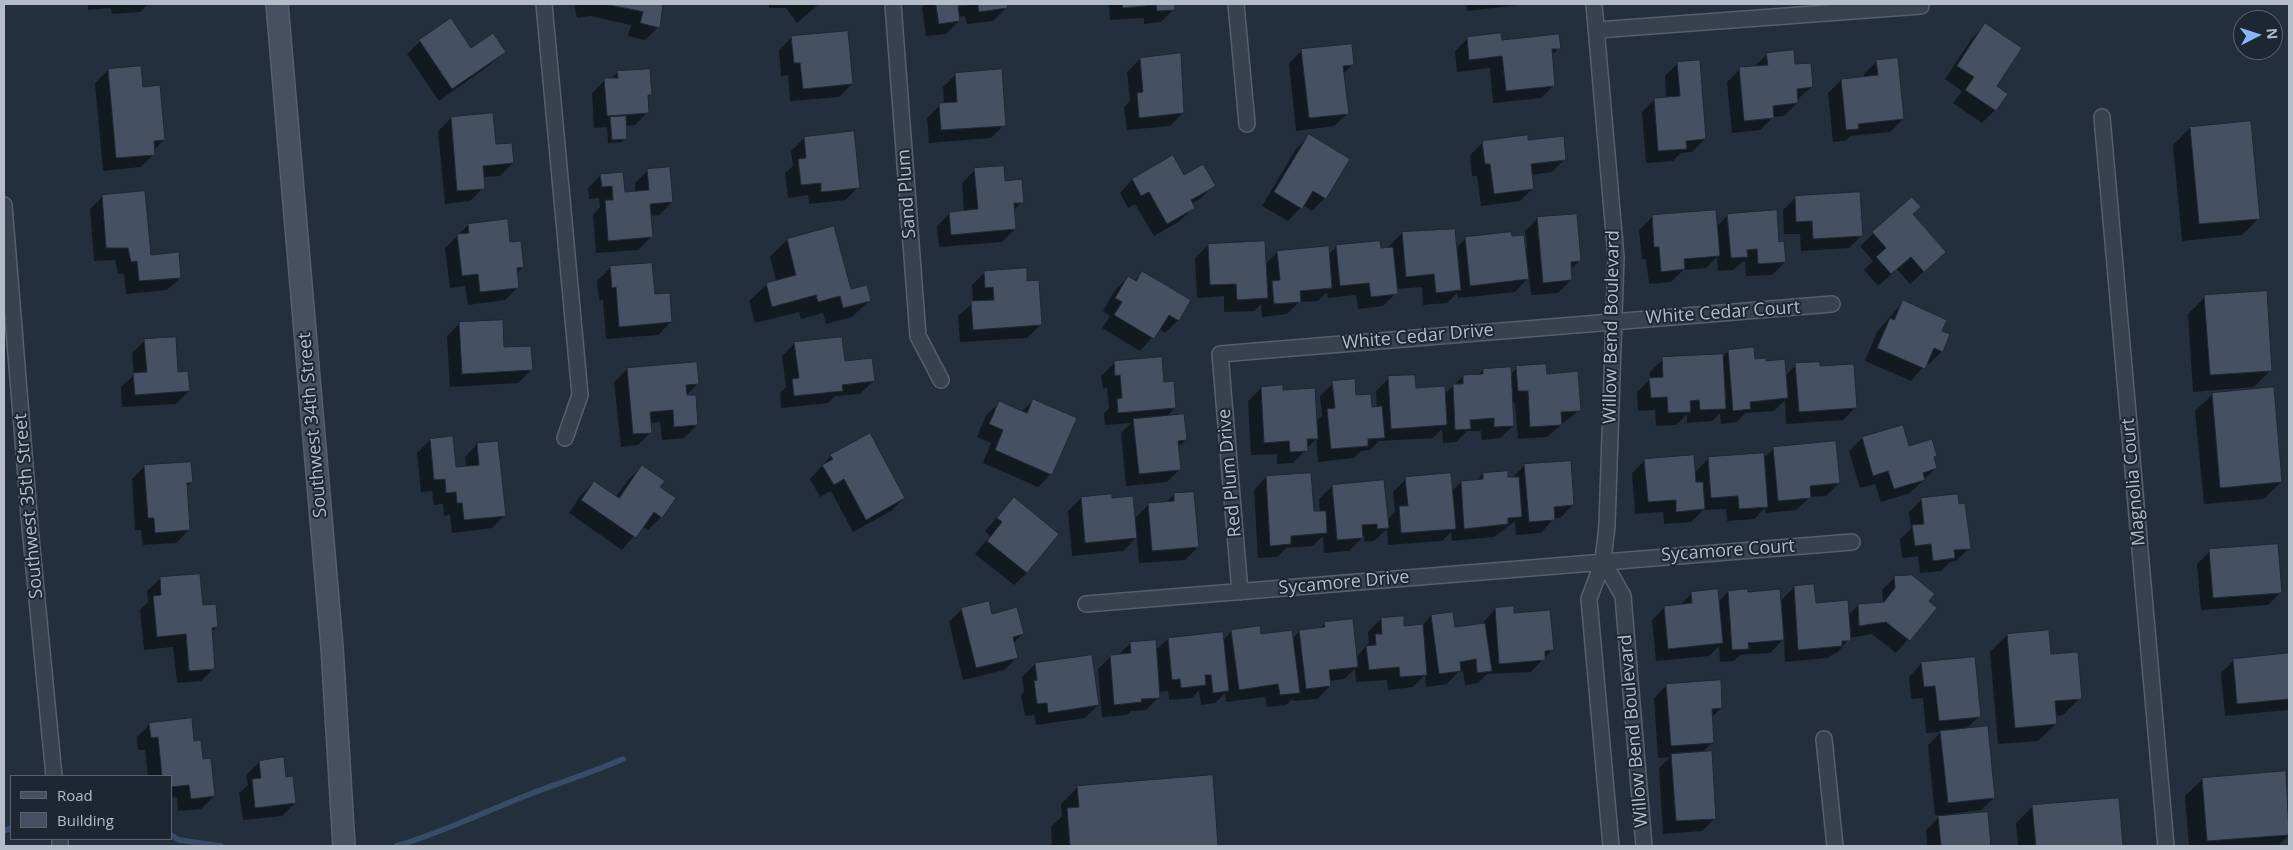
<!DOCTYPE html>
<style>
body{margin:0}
#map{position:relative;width:2293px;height:850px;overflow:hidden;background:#242f3e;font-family:"Open Sans",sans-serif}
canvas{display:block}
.frame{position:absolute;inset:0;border:5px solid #b4bcc9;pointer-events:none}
.legend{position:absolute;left:10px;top:775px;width:162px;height:65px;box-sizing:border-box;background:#1d2633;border:1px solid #59626f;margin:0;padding:6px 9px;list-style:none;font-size:15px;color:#b4bcc9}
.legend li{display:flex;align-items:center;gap:10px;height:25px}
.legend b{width:25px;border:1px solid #59626f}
.north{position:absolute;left:2233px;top:10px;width:50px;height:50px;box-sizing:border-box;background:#1d2633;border:1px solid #59626f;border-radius:50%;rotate:85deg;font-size:14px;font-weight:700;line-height:20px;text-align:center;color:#b4bcc9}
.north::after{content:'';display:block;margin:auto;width:18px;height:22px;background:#8ab4f8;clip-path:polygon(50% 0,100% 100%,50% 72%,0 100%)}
</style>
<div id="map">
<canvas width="2293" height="850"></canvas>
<div class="frame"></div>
<ul class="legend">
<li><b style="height:6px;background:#465061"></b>Road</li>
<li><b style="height:14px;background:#455162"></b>Building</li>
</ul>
<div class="north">N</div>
</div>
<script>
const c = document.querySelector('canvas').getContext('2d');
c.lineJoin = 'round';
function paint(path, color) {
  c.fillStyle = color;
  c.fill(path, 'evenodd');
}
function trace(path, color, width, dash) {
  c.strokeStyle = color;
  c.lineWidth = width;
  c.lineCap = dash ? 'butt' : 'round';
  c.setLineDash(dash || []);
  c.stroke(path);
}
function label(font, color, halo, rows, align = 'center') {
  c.font = font + ' "Open Sans",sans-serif';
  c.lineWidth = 4;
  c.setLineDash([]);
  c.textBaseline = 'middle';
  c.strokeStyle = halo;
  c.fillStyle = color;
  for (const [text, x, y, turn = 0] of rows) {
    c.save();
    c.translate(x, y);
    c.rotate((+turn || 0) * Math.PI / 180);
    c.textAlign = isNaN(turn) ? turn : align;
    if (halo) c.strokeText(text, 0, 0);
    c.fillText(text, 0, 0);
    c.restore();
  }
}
const shadow = new Path2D(`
 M88 4H148L140 12 112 14 111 8 88 10Z
 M574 4H662L663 8 658 27 645 40 628 36 631 25 590 16 577 18Z
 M769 4H819L797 23 786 8H769Z
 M926 4H1006V8L993 21 967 24 965 16 958 17 959 21 946 34 926 36 922 7Z
 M1109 4H1173L1174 9 1161 22 1144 24V18L1110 20Z
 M1466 4H1527L1467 11Z
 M450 20 471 50 504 51 491 64 439 101 407 54 420 41Z
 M1985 25 1995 87V110L1982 123 1953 103 1962 91 1945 79 1972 38Z
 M792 37 852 84 839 97 790 101 788 75 781 76 779 50Z
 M1468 38 1559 48 1551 56 1554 85 1541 98 1493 103 1490 68 1457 72 1455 51Z
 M1302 51 1353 64 1343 74 1347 114 1334 126 1296 131 1289 63Z
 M1767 54 1794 65 1812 86 1797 100V103L1784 116 1773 117 1760 130 1732 133 1727 82 1740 69 1754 67Z
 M1140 59 1183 113 1170 126 1127 130 1124 107 1130 101 1127 72Z
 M1877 61 1903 119 1890 132 1850 136 1845 141 1833 142 1828 93 1841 80 1864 78V74Z
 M1678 63 1705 139 1692 152 1681 153 1673 161 1646 163 1642 112 1655 99 1666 98 1665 76Z
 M108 70 164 140 154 150V154L141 167 103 171 95 83Z
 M618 72 651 94 647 98 648 112 635 125 625 126 626 138 622 142 608 143 607 127 594 128 592 93 605 80 610 79Z
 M956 74 1004 125 991 138 929 143 927 118 940 105 944 104 943 87Z
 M492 114 495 146 513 163 500 176 482 177 483 188 470 201 445 204 438 131 451 118Z
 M2190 128 2259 218 2242 235 2182 241 2173 145Z
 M1309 136 1325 198 1312 211 1303 205 1288 221 1262 206 1296 149Z
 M804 138 858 187 846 200 809 204 808 195 788 198 785 173 793 166 791 151Z
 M1483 142H1527L1565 159 1552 172 1531 175 1533 188 1520 201 1481 206 1477 176H1472L1470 155Z
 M1172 157 1184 177 1214 185 1201 198 1191 204 1193 208 1180 221 1154 236 1135 204 1128 208 1120 193 1132 180Z
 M648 170 672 202 659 215 650 216 651 237 638 250 596 253 593 215 600 207 599 198 589 199 588 188 601 175 624 193H635V183Z
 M975 170 1004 182 1022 202 1013 211 1015 229 1002 242 939 247 937 226 950 213 964 212 962 183Z
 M103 196 149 256 180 278 167 290 126 294 124 274H118L115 260 94 261 90 209Z
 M1796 197 1862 235 1849 248 1801 251 1800 234H1784L1783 210Z
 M1912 198V215L1931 265 1910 284 1897 269 1878 286 1864 270 1873 261 1860 246Z
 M1728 215 1778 243 1785 262 1772 275 1746 276 1745 261 1742 262 1733 270 1718 271 1717 257 1706 268 1683 270 1671 282 1649 284 1646 259H1642L1639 230 1652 217 1717 226Z
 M1538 218 1579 261 1570 270 1571 280 1558 293 1531 295 1529 277 1515 292 1458 298 1457 293 1447 303 1423 305 1422 287 1396 289V293L1383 306 1358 309 1356 295 1328 298 1327 292 1318 301 1299 302 1287 314 1262 317 1261 304 1254 311 1224 312V296L1197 298 1195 258 1208 245 1265 264 1278 252 1328 255 1337 246 1389 249V246L1402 233 1456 248 1466 238 1511 237 1524 248H1527L1525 231Z
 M468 225 509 244 523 267 516 274 518 287 505 300 468 305 465 286 450 288 445 248Z
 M787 240 850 291 870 300 852 317 826 324 823 313 801 319 799 312 755 323 749 301 767 284 776 281 770 257Z
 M610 268 654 295 671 322 658 335 606 339 603 300H599L597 281Z
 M985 272 1026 282 1040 325 1027 338 960 342 958 316 973 303 972 285Z
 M1142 272 1178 320 1165 333 1159 329 1140 351 1102 328 1110 316 1103 311 1115 290 1128 277 1134 281Z
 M2205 297 2271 370 2254 387 2193 392 2188 314Z
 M1903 302 1940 332 1942 351 1929 364 1926 363 1911 381 1865 361 1877 332Z
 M460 323 503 348 531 370 518 383 450 387 447 336Z
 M145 340 176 373 189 391 176 404 122 407 121 387 134 375 132 353Z
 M795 343 843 362 873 381 860 394 835 396 828 403 781 408 780 393 786 387 782 356Z
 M1728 351 1765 363 1785 376 1796 365 1819 368 1856 407 1843 420 1786 424 1785 400 1774 411 1745 413 1737 422 1721 424 1720 413 1712 421 1687 423V414L1676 425 1656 426 1655 410 1638 411 1637 392 1650 379V372L1663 359 1722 357Z
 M1114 363 1163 383 1175 408 1166 417 1186 440 1177 448 1180 469 1167 482 1126 486 1121 433 1131 423 1105 425 1104 413 1109 408 1107 388H1103L1101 376Z
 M1517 368 1546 375 1579 410 1547 437 1518 439 1515 403H1512L1513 426 1500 438 1482 440 1481 431H1467L1456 442 1443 443 1442 429 1433 438 1379 441 1370 450 1361 451 1354 458 1318 462 1316 439 1293 463 1277 464V454L1251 455 1248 401 1261 388 1282 392 1315 422 1322 416 1320 396 1333 383 1371 408H1377L1376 391 1389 378 1414 389 1444 395 1463 376 1478 375 1483 370 1510 375Z
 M627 369 697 384 685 397 697 425 684 438 662 440 660 422 650 423 651 432 638 445 621 447 614 382Z
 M2213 394 2281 482 2264 499 2204 504 2195 411Z
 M1034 400 1051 474 1038 487 983 463 991 443 977 437 986 415 999 403 1021 412Z
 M1862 438 1936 455 1933 458 1936 468 1910 493 1881 502 1875 484 1860 488 1849 451Z
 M430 440 455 468 466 467 465 457 477 444 505 515 492 528 452 533 450 515 444 516 443 504 434 505 432 491 421 492 417 453Z
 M1774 448 1839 483 1826 496 1810 497 1796 510 1765 513V508L1754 519 1727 521 1726 509 1703 510 1691 522 1664 524 1663 512 1635 514 1632 473 1645 460 1694 473 1709 458 1763 459Z
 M831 456 904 498 891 511 853 532 831 491 820 497 810 479Z
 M1525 465 1573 505 1560 518H1554L1541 533 1516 535 1515 521 1494 537 1452 541 1451 532 1442 541 1388 545 1387 529 1374 541 1365 542 1364 536 1349 551 1324 553 1323 536 1313 546 1286 548 1277 557 1258 558 1254 490 1266 477 1312 513 1320 512 1319 499 1332 486 1387 520 1395 512 1393 492 1406 479 1451 492 1461 482 1476 481 1483 474 1512 478Z
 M145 466 191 482 186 488 189 530 176 543 143 545 141 530H135L132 479Z
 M642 466 659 488 661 517 648 530 642 526 622 550 569 513 581 495 594 482 616 497 629 479Z
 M1174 494 1198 547 1185 560 1139 563 1137 537 1123 551 1072 556 1068 511 1081 498 1111 500 1134 519 1149 504 1166 503Z
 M1014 498 1027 573 1014 585 975 554 990 536 985 531Z
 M1922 499 1969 548 1956 561 1950 562 1941 571 1920 573 1918 556 1902 558 1900 539 1911 529 1909 512Z
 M2210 551 2281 592 2268 605 2201 610 2197 564Z
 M1895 577 1935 608 1896 653 1872 634 1850 638 1837 653 1833 654 1828 658 1785 662 1784 639 1770 653 1740 655 1734 661 1720 662 1719 646 1709 656 1656 661 1652 620 1665 607 1679 606 1692 593 1718 602 1728 592 1779 590 1780 602 1794 587 1815 604 1848 616 1858 605 1883 602 1882 590Z
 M160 579 202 606 217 627 211 633 214 668 201 681 177 683 173 647 144 650 140 610 148 602 147 591Z
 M962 609 991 615 1023 634 1013 643 1017 657 1004 670 963 680 949 622Z
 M1495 609 1513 614 1552 650 1531 672 1487 674 1478 683 1465 685 1463 671 1458 672 1447 684 1426 687 1425 675 1413 687 1388 690 1387 680 1356 682 1355 669 1344 679 1329 681 1330 686 1317 699 1293 701V698L1286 705 1267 707 1265 697 1226 702 1225 693 1215 703 1201 705 1199 690 1192 698 1169 700 1168 691 1159 692V697L1146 710 1131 711 1127 715 1102 717 1098 669 1111 656 1118 655 1131 643 1155 651 1168 639 1223 640 1232 631 1292 639 1300 631 1319 629 1325 623 1356 658 1369 642 1368 632 1381 619 1403 627 1422 626 1431 616 1454 628 1482 624Z
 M2007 635 2050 656 2080 698 2063 715 2055 716 2056 724 2038 741 1998 744 1990 652Z
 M2289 655 2288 710 2225 716 2221 673 2234 660Z
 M1035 664 1098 705 1085 718 1036 725 1034 715 1025 716 1021 695 1024 692 1022 677Z
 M1921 664 1980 716 1966 729 1994 798 1981 810 1951 814V816L1987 813 1990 846H1927L1926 830 1941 815H1935L1928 745 1941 732 1926 733 1923 698 1911 699 1909 677Z
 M1667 685 1721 708 1711 718 1713 742 1701 753 1715 818 1702 831 1663 834 1659 768 1670 757 1658 758 1654 698Z
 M150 724 193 743 214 796 201 809 178 811 177 797 171 798V776H148L145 750H138L137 737Z
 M259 762 285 778 295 803 282 816 243 820 239 793 248 785 246 775Z
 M2285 772 2289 835 2278 846H2189L2185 796 2203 779Z
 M1212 777 1217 846H1052L1051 827 1062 816 1061 804 1078 787Z
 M2118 799 2122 846H2018L2016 823 2033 806Z`);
const stream = new Path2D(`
 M4 831 11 828
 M171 835 179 840 221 846
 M396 846C441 833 482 813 525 796 558 783 591 773 623 759`);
const building = new Path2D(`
 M604 4H663L660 28 640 23 643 12Z
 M936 4H977L958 6 960 21 939 24Z
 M978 4H1007L1008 8 979 12Z
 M1123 4H1175V10L1157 11 1156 5 1123 8Z
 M451 18 471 48 493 33 506 52 452 89 419 40Z
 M1985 23 2022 48 1997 86 2008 94 1996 111 1965 90 1974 77 1957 66Z
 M848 31 853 84 803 89 800 63H794L791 36Z
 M1501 33 1502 40 1559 34 1561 49H1552L1555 86 1506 91 1502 56 1469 60 1467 37Z
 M1352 44 1354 65 1343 66 1349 114 1309 118 1301 49Z
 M1794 50 1795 64 1811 63 1813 87 1797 89 1798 103 1773 106 1774 118 1744 121 1739 67 1768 65 1766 53Z
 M1181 53 1184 113 1139 118 1137 93 1143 92 1140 58Z
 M1898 58 1904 119 1858 124 1859 129 1846 130 1841 79 1878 75 1876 60Z
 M1700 60 1706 139 1686 141 1687 149 1658 151 1654 98 1680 96 1677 62Z
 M141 66 143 87 160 85 165 140 154 141 155 155 116 158 108 69Z
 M650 69 652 95H648L649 113 607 116 604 78H618L617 71Z
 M1002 69 1006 126 941 130 939 103 957 102 955 73Z
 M493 113 496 144 512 143 514 163 483 166 485 189 457 191 451 117Z
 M626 116 627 139 612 140 610 117Z
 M2251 121 2260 219 2199 224 2190 127Z
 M854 131 860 188 821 192V183L801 185 798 159 806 158 804 137Z
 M1309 134 1350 159 1326 199 1313 191 1302 209 1274 192Z
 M1528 135V140L1564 136 1566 160 1531 164 1534 189 1494 194 1490 164H1485L1482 141Z
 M1173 155 1184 175 1203 164 1216 186 1191 200 1195 208 1167 224 1149 192 1141 196 1132 179Z
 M1004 166 1005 181 1022 179 1024 203H1014L1016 229 951 235 949 212 978 209 974 168Z
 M670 167 673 202 650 204 653 237 608 241 605 200H613L612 186 602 187 600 174 623 172 625 192 649 190 647 169Z
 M145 191 151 255 179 252 181 278 139 281 137 261 131 262 128 248H106L102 195Z
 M1860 192 1863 236 1813 239 1812 221 1796 222 1795 196Z
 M1912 197 1921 207 1913 214 1946 252 1924 272 1911 257 1891 274 1876 257 1886 248 1872 232Z
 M1716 210 1720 256 1684 259 1685 269 1661 272 1659 247H1654L1652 215Z
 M1777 210 1779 242 1784 241 1786 262 1758 264 1757 249 1747 250 1748 257 1731 258 1727 214Z
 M1577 214 1581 261 1571 262 1572 280 1543 283 1537 217Z
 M508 219 510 242 521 241 524 267 517 268 519 288 480 292 478 274 462 276 457 234 469 233 468 224Z
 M834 226 851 289 867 285 871 301 843 308 840 296 818 302 816 295 772 307 766 283 796 275 787 239Z
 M1455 229 1461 290 1436 293 1434 274 1406 277 1402 232Z
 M1511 232 1512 236 1524 235 1529 279 1470 286 1465 237Z
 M1265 241 1268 298 1237 300 1236 284 1210 285 1208 244Z
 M1380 241 1381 248 1393 247 1398 294 1371 297 1369 283 1340 286 1336 245Z
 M1329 246 1332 288 1300 291 1301 302 1274 304 1272 281 1280 280 1277 251Z
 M652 263 655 294 670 293 672 322 619 327 616 287 612 288 610 266Z
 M1027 268V281L1039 280 1042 325 973 330 971 301 994 300 993 287 985 288 984 271Z
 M1142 271 1191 300 1179 321 1169 315 1154 339 1114 315 1122 302 1115 298 1128 276 1136 281Z
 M2267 291 2272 371 2210 375 2204 295Z
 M1903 300 1947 320 1942 331 1950 334 1943 352 1934 348 1925 369 1877 348 1890 318 1894 320Z
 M503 320 504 347 531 346 533 370 462 374 459 322Z
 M176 337 178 372 188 371 190 391 135 395 133 373 147 372 144 339Z
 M842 337 845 361 872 358 875 381 842 385 843 391 794 396 792 379 799 378 794 342Z
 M1754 347 1755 359 1766 358V361L1785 359 1788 398 1750 402 1751 409 1733 411 1728 350Z
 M1723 354 1726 409 1700 410 1699 400 1690 401 1691 412 1668 413 1667 397 1651 398 1649 378 1663 377 1662 357Z
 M1162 357 1164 382 1174 381 1176 408 1118 413 1117 399 1122 398 1120 375 1115 376 1114 361Z
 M697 362 699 384 686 385 687 395H696L698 425 674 427 673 410 650 412 652 433 633 434 627 368Z
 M1820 362V366L1854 364 1857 408 1799 412 1795 363Z
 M1546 364 1547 374 1578 371 1581 411 1561 412 1562 425 1530 427 1528 391H1518L1516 366Z
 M1511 367 1514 426 1494 427V418L1470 420 1471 429 1455 430 1453 384H1463V375L1483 374V369Z
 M1415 375 1416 388 1445 386 1447 425 1391 429 1388 376Z
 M1355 379 1356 395 1371 394 1372 407 1382 406 1385 438 1368 439V446L1331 449 1327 409 1335 408 1332 381Z
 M1283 385V390L1315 388 1318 439H1307L1308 451 1290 452 1289 441 1264 443 1261 387Z
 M2274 387 2282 482 2220 488 2212 393Z
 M1033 399 1077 418 1052 475 995 450 1003 430 989 424 999 401 1027 413Z
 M1184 414 1187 440 1178 441 1181 470 1139 474 1133 419Z
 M1903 425 1909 446 1932 439 1937 456 1934 457 1937 468 1923 473 1925 480 1894 489 1888 471 1873 476 1862 437Z
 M870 433 905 498 866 520 844 479 834 485 822 465 833 459 830 455Z
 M453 436 456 467 479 465 477 443 498 441 506 516 464 520 462 503H457L456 492 446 493 445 479 434 480 430 439Z
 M1836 441 1840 483 1810 486 1811 498 1778 501 1773 447Z
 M1764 453 1768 507 1739 509 1738 496 1711 498 1708 457Z
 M1694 455 1696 482H1703L1705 509 1676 512V500L1648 502 1644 459Z
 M1571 461 1574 505 1554 507 1555 520 1529 522 1524 464Z
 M191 462 193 482 187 483 190 530 155 533 154 518H148L144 465Z
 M642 465 665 481 660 487 676 498 662 518 654 512 636 538 581 500 594 481 619 498Z
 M1508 471V477H1519L1522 517 1508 518V524L1464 529 1461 481 1483 479V473Z
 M1311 473 1314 511H1326L1327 533 1291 536V544L1270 546 1266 476Z
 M1451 473 1456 529 1401 533 1399 506H1408L1405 477Z
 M1384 480 1389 528 1377 529V524L1362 525 1363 538 1337 540 1332 485Z
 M1194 492 1199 547 1152 551 1148 503 1174 501V493Z
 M1112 494V498L1133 496 1137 538 1085 543 1081 497Z
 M1958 494 1959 504 1965 503 1971 549 1954 550 1955 558 1933 561 1931 544 1915 546 1912 525 1924 524 1921 498Z
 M1014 497 1059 534 1027 573 987 541 1002 522 997 518Z
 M2278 544 2282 593 2213 598 2209 549Z
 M200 574 203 605 216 604 218 627 212 628 215 669 189 671 186 634 157 637 153 596 161 595 160 577Z
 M1912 575 1935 594 1929 601 1937 608 1910 641 1886 622 1859 626 1858 604 1884 602 1895 588 1894 576Z
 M1814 584 1816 603 1848 600 1851 641H1842V646L1798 650 1794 586Z
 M1718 589 1723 643 1668 649 1664 606 1692 603 1691 592Z
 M1748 589V592L1780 589 1784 640 1748 643 1749 649 1732 650 1728 591Z
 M989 601 992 614 1017 607 1024 634 1013 637 1018 658 976 668 961 608Z
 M1514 606V613L1550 610 1554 650 1545 651V660L1499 664 1495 608Z
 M1453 612 1455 627 1485 623 1492 671 1477 673 1476 659 1460 662 1461 671 1439 674 1431 615Z
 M1404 616V626L1423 624 1427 675 1400 677 1399 667 1369 670 1366 646 1376 645 1375 634H1382L1381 618Z
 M1353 619 1358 667 1329 670 1331 686 1306 689 1299 630 1325 627 1324 622Z
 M1260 626 1261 634 1292 630 1300 693 1280 695 1278 684 1239 690 1231 630Z
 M2049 630 2051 654 2078 652 2082 699 2055 701 2057 724 2015 728 2007 634Z
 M1223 632 1229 691 1213 693 1211 675H1205L1206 685 1181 688 1180 679 1172 680 1168 638Z
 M1156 640 1160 698 1141 699 1142 702 1114 705 1110 655 1131 653 1130 642Z
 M2289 653V699L2237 704 2233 659Z
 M1092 655 1099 705 1048 713 1047 703 1037 704 1034 681 1037 680 1035 663Z
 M1975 657 1981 717 1939 721 1935 686 1924 687 1921 662Z
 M1721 680 1722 708 1712 709 1714 743 1671 746 1666 684Z
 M192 718 194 741 201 740 203 759 211 758 215 796 191 799 189 785 171 787V776H162L158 737 151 738 149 723Z
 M1988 726 1995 798 1948 803 1940 731Z
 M1712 751 1716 819 1676 821 1671 754Z
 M284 757 286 777 293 776 296 803 255 808 252 779 261 778 259 761Z
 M2286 771 2289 835 2207 841 2202 778Z
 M1213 775 1218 846H1070L1067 808 1079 807 1077 786Z
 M2119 798 2123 846H2036L2032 805Z
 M1988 812 1991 846H1941L1938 816Z`);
const street = new Path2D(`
 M544 4 580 395 565 438
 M893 4 918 336 941 380
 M1236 4 1247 124
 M1594 4 1616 257 1607 525 1603 561 1589 599 1611 846
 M1597 30 1921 6
 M2102 117 2166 846
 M4 205 30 527 54 776
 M1603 561 1623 596 1644 846
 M1240 592 1220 354 1832 304
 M1086 604 1852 542
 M1824 739 1835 846
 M60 839V846`);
const secondary = new Path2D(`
 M277 4 332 647 344 846`);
const streetNames = [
 ["Sand Plum",907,194,-94],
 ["White Cedar Court",1723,313,-4],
 ["Willow Bend Boulevard",1612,327,-89],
 ["White Cedar Drive",1418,337,-5],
 ["Southwest 34th Street",313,425,-95],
 ["Red Plum Drive",1230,473,-95],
 ["Magnolia Court",2134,482,-95],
 ["Southwest 35th Street",29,506,-95],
 ["Sycamore Court",1728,551,-4],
 ["Sycamore Drive",1344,583,-5],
 ["Willow Bend Boulevard",1634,731,-95]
];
paint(shadow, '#0007');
trace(stream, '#394c67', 5.5);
paint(building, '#455162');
trace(building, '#1f2835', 1);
trace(street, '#565f6c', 18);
trace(secondary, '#565f6c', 24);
trace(street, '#38414e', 15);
trace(secondary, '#465061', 21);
label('18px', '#b4bcc9', '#1d2633', streetNames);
</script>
